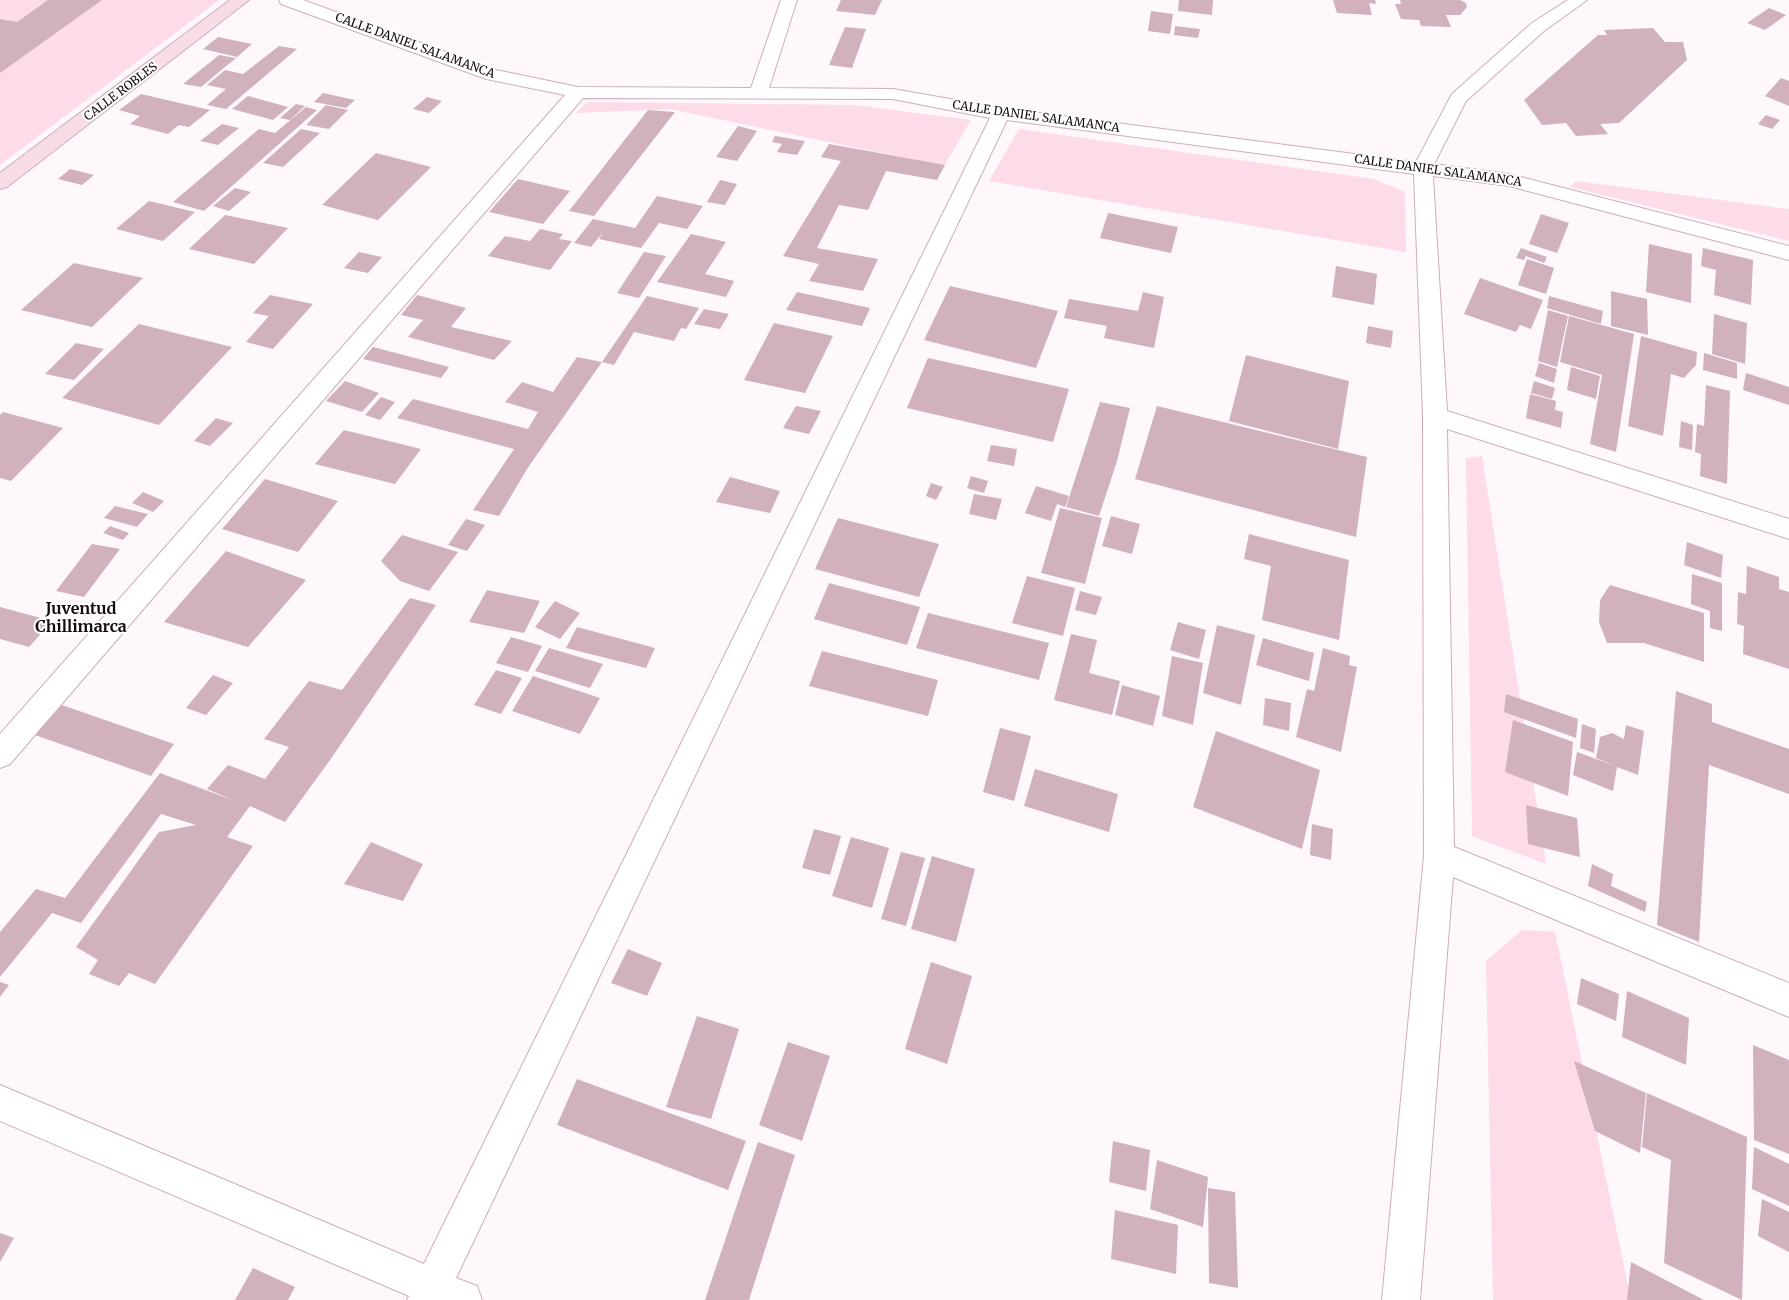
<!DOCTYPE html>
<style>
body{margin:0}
canvas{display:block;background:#fef8fa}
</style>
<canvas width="1789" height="1300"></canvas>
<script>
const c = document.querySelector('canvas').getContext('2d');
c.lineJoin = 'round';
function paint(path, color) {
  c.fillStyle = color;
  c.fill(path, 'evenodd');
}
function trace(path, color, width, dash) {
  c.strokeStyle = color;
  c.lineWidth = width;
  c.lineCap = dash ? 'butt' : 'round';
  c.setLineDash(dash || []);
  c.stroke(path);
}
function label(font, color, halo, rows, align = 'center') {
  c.font = font + ' Merriweather,serif';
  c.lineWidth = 4;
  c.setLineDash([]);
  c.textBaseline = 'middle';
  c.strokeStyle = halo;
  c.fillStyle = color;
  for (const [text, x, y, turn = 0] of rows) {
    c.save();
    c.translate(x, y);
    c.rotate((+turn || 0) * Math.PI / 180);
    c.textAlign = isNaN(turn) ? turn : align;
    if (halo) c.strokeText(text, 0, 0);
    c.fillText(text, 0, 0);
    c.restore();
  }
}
const green = new Path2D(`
 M0 0H219L0 165Z
 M588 102 855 105 971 120 944 166 670 109 576 113Z
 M1019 129 1374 179 1405 192 1406 252 989 181Z
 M1576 181 1789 209V241L1570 187Z
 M1482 456 1546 864 1472 836 1466 458Z
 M1522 930 1555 932 1631 1300H1493L1486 961Z`);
const building = new Path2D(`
 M48 0H102L0 73V19L17 22Z
 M841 0H882L875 15 836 11Z
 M1179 0H1213L1212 15 1178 11Z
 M1333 0H1375L1376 4 1369 3 1372 15 1337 13Z
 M1400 0H1460L1466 3 1467 7 1460 15H1446L1451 27 1421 26 1419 20 1401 19 1395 4H1401Z
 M1769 8 1786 15 1765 30 1747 23Z
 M1151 11 1173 14 1170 34 1148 31Z
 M1175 26 1200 29 1198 38 1174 35Z
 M845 27 866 29 852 68 829 65Z
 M1653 28 1665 42H1683L1687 60 1619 123 1600 124 1608 134 1576 136 1566 123 1542 125 1524 100 1598 35H1607L1604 30Z
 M218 37 252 44 237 57 203 49Z
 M279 46 297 49 226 109 207 105 226 89 207 85 225 70 243 74Z
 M219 55 236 58 201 87 183 84Z
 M1781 78 1789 81V106L1765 96Z
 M323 93 355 100 346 108 314 102Z
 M141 94 210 110 189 127 179 125 168 134 130 124 140 116 119 110Z
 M248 96 288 107 273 120 232 109Z
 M427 97 442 101 429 113 413 109Z
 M296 104 305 106 290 120 280 118Z
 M326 105 348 110 329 129 306 125Z
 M306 107 317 110 204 211 173 202 259 129 275 133Z
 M648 110 675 112 594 216 569 211Z
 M1766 115 1780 120 1772 129 1758 124Z
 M222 124 239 128 218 145 200 141Z
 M738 126 757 131 737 161 716 157Z
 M301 129 320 133 283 167 263 163Z
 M775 136 805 141 797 155 777 152 782 144 772 142Z
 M829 144 945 165 937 180 886 171 868 210 839 205 817 248 878 259 863 291 809 281 819 264 783 256 841 161 821 157Z
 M376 153 431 167 378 220 322 205Z
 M70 169 94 175 82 185 58 179Z
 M518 179 570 191 543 224 489 212Z
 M720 180 737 184 725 205 707 202Z
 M235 188 251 192 229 211 213 206Z
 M657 196 703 206 687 229 659 223 641 248 599 239 603 232 591 247 574 243 593 219 635 228Z
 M149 201 195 212 163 241 116 229Z
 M1108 213 1178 227 1171 253 1100 238Z
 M1541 214 1569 223 1557 253 1529 244Z
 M225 215 288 228 254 264 189 249Z
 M540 229 563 234 559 239 572 241 550 270 488 256 505 236 530 241Z
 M691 234 726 242 705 274 734 281 726 297 657 282Z
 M1649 244 1692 254 1691 303 1646 292Z
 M1521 248 1547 257 1544 263 1526 256 1524 260 1516 258Z
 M1703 248 1753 260 1751 305 1714 295 1716 270 1701 266Z
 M359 252 382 257 368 273 344 268Z
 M644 252 666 256 639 298 617 293Z
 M1527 259 1554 268 1546 294 1518 285Z
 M74 263 143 278 92 327 21 310Z
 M1336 266 1377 274 1374 305 1332 297Z
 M1480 278 1543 300 1531 329 1520 325 1516 332 1464 314Z
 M950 286 1058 311 1036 368 924 340Z
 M1611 291 1647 299 1648 335 1611 326Z
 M797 292 870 308 862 326 786 310Z
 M1143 292 1164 297 1154 348 1104 338 1107 326 1064 318 1069 299 1138 311Z
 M270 295 313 304 273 349 246 342 269 316 253 313Z
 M417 295 466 308 451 327 512 341 494 360 408 337 423 320 401 315Z
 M647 296 699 308 686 329 681 328 674 341 634 332 614 365 602 362Z
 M1549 296 1603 311 1601 324 1547 308Z
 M704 309 729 314 720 329 694 324Z
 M1548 310 1568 316 1557 367 1538 361Z
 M1714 314 1747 323 1745 364 1712 354Z
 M1569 316 1634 334 1616 452 1590 444 1602 375 1560 362Z
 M774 323 833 336 805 393 744 380Z
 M139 324 232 347 159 425 62 398Z
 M1368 326 1393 331 1391 348 1366 343Z
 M1641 336 1697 352 1696 365 1684 378 1671 374 1663 436 1628 426Z
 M76 343 104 349 74 380 45 374Z
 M373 347 449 367 441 378 363 359Z
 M1704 353 1737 363V379L1703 370Z
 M1246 355 1349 381 1338 449 1229 421Z
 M577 357 602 362 529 466 499 516 473 510 514 449 397 418 413 399 528 429 538 412 505 402 522 382 553 392Z
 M928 358 1069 389 1053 442 907 408Z
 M1539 363 1557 369 1554 383 1535 376Z
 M1571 367 1600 376 1596 399 1567 390Z
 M1746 373 1789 387V405L1743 390Z
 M345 381 379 393 362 412 326 401Z
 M1534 381 1555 388 1552 399 1531 393Z
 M1706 385 1730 391 1727 484 1700 476 1701 454 1695 452 1697 424 1704 426Z
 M1530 394 1556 401 1555 410 1563 412 1561 428 1526 418Z
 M381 397 395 402 380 420 365 415Z
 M1100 402 1130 408 1117 461 1099 516 1066 507Z
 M796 406 821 411 809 434 783 428Z
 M1157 406 1367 457 1356 537 1135 479Z
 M3 412 63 428 11 481 0 478V415Z
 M216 418 233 423 210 446 194 441Z
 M1681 421 1693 425 1692 450 1679 447Z
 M344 430 421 449 395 484 315 464Z
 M991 445 1017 449 1014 466 987 461Z
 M971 476 988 481 984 493 967 488Z
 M730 477 780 491 770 513 716 502Z
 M265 479 338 501 298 552 222 529Z
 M931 483 943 487 936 500 926 496Z
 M1036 486 1069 496 1065 507 1057 504 1051 521 1025 513Z
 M143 492 164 501 153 512 132 503Z
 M974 494 1002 499 996 520 969 514Z
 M115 506 148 514 137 527 104 518Z
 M1060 508 1102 518 1085 584 1041 573Z
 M1111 516 1140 524 1132 554 1102 546Z
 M838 518 939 544 919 597 815 569Z
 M466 519 485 525 467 551 448 545Z
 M110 526 129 533 123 540 103 533Z
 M1249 534 1349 560 1339 640 1262 620 1271 566 1244 559Z
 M402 535 458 552 429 591 400 581 381 561Z
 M1687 542 1723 555 1721 578 1684 565Z
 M92 544 120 549 84 597 56 591Z
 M226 551 306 580 248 647 164 622Z
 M1747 566 1779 577V589L1789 592V669L1743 654 1744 626 1737 624 1738 592 1746 594Z
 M1692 574 1722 583V631L1710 628V611L1691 604Z
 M1027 576 1075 588 1063 636 1012 623Z
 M829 583 920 607 907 645 814 619Z
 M1610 585 1704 613V662L1644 643H1607L1599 622 1600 600Z
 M487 590 540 601 524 633 469 622Z
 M1080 591 1102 597 1096 615 1075 610Z
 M410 598 436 605 330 760 285 822 250 806 227 837 253 846 155 984 129 973 119 986 89 974 98 960 76 947 159 832 196 825 161 814 81 923 52 913 0 977V932L36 889 65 898 160 773 235 801 207 789 228 765 265 779 289 747 264 739 309 681 342 690Z
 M555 601 580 613 560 639 535 627Z
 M0 607 52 621 29 647 0 639Z
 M928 613 1049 643 1039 680 916 648Z
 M1178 622 1206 630 1199 659 1170 650Z
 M1217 625 1255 635 1241 705 1203 693Z
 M577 627 655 648 646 668 566 648Z
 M1071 634 1097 640 1089 673 1120 681 1112 715 1054 700Z
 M511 637 542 646 528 672 496 663Z
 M1263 638 1314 653 1309 681 1256 665Z
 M549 648 603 664 590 688 535 671Z
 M1323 648 1350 656 1349 665 1357 667 1341 752 1296 737 1307 689 1314 691Z
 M822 651 938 680 928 716 809 686Z
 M1172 656 1203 663 1193 725 1162 716Z
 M496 670 522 678 501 714 474 705Z
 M213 675 233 683 206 715 186 708Z
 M533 676 600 698 580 734 512 711Z
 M1122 685 1160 696 1153 726 1115 715Z
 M1676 691 1712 704V722L1789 749V794L1709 765 1699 942 1657 925Z
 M1506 694 1578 719 1576 738 1504 712Z
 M1265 698 1291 703 1289 731 1263 725Z
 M62 705 174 744 151 776 35 735Z
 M1513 720 1573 742 1568 796 1505 772Z
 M1582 724 1596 729 1594 753 1580 748Z
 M1626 725 1644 731 1638 775 1617 767 1613 791 1573 775 1577 752 1615 766 1596 758 1600 737 1612 733 1624 739Z
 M1000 728 1031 736 1014 801 983 792Z
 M1216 731 1320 770 1302 849 1193 807Z
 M1035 769 1118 794 1109 832 1024 806Z
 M1526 805 1577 818 1580 857 1528 844Z
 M1312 824 1333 829 1331 860 1310 855Z
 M814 829 841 836 830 875 802 868Z
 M851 837 889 848 872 908 832 896Z
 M371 842 423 864 403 901 344 884Z
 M901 852 925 858 906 926 881 919Z
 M932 856 975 869 956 942 911 929Z
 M1592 864 1613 874 1611 886 1647 902 1645 912 1588 886Z
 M628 949 662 963 647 996 611 983Z
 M931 962 972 976 947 1064 905 1049Z
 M1581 978 1619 994 1616 1021 1577 1004Z
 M0 982 9 985 0 997Z
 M1627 991 1689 1018 1686 1065 1622 1037Z
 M697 1016 739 1029 711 1119 666 1107Z
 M788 1042 830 1056 802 1141 759 1125Z
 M1753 1045 1789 1060V1154L1754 1140Z
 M1574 1061 1646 1093 1640 1153 1595 1131Z
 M577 1079 746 1141 728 1190 557 1125Z
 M1647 1093 1747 1137 1742 1300 1664 1263 1671 1160 1642 1147Z
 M1113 1141 1150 1150 1146 1191 1109 1182Z
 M758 1142 795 1155 749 1300H705Z
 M1754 1147 1789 1164V1206L1752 1189Z
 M1157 1160 1208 1177 1203 1227 1150 1209Z
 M1208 1188 1235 1192 1238 1288 1209 1283Z
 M1762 1199 1789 1212V1252L1758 1236Z
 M1115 1210 1178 1225 1176 1274 1111 1259Z
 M0 1233 14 1238 0 1262Z
 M1631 1262 1704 1300H1627Z
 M253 1268 295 1287 288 1300H235Z`);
const street = new Path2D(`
 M279 0H303L496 70 578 87 751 88 781 0H797L769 88 893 89 1001 108 1416 162 1452 94 1532 23 1568 0H1587L1544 31 1466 101 1434 164 1509 174 1789 246V260L1509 186 1433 176 1447 411 1789 519V539L1447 429 1454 847 1789 983V1017L1453 877 1420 1300H1382L1424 856 1423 416 1414 174 1007 120 456 1278 477 1286 482 1300H407L409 1296 0 1121V1085L424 1264 990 118 893 99 583 98 10 764 0 768V734L565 95 486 79 281 4Z`);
const secondary = new Path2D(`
 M230 0H249L7 187 0 189V173Z`);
const farStreetnames = [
 ["CALLE DANIEL SALAMANCA",415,46,20],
 ["CALLE ROBLES",121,92,-37],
 ["CALLE DANIEL SALAMANCA",1036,117,8],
 ["CALLE DANIEL SALAMANCA",1438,171,8]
];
const neighbourhoodNames = [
 ["Juventud",81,609],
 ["Chillimarca",81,627]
];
paint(green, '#fddbe8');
paint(building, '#d0b1bd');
trace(street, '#cdaebb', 2);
trace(secondary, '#cdaebb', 2);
paint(street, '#fff');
paint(secondary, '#f8dde9');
label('12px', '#14090e', '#fff', farStreetnames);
label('bold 16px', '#14090e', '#fff', neighbourhoodNames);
</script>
